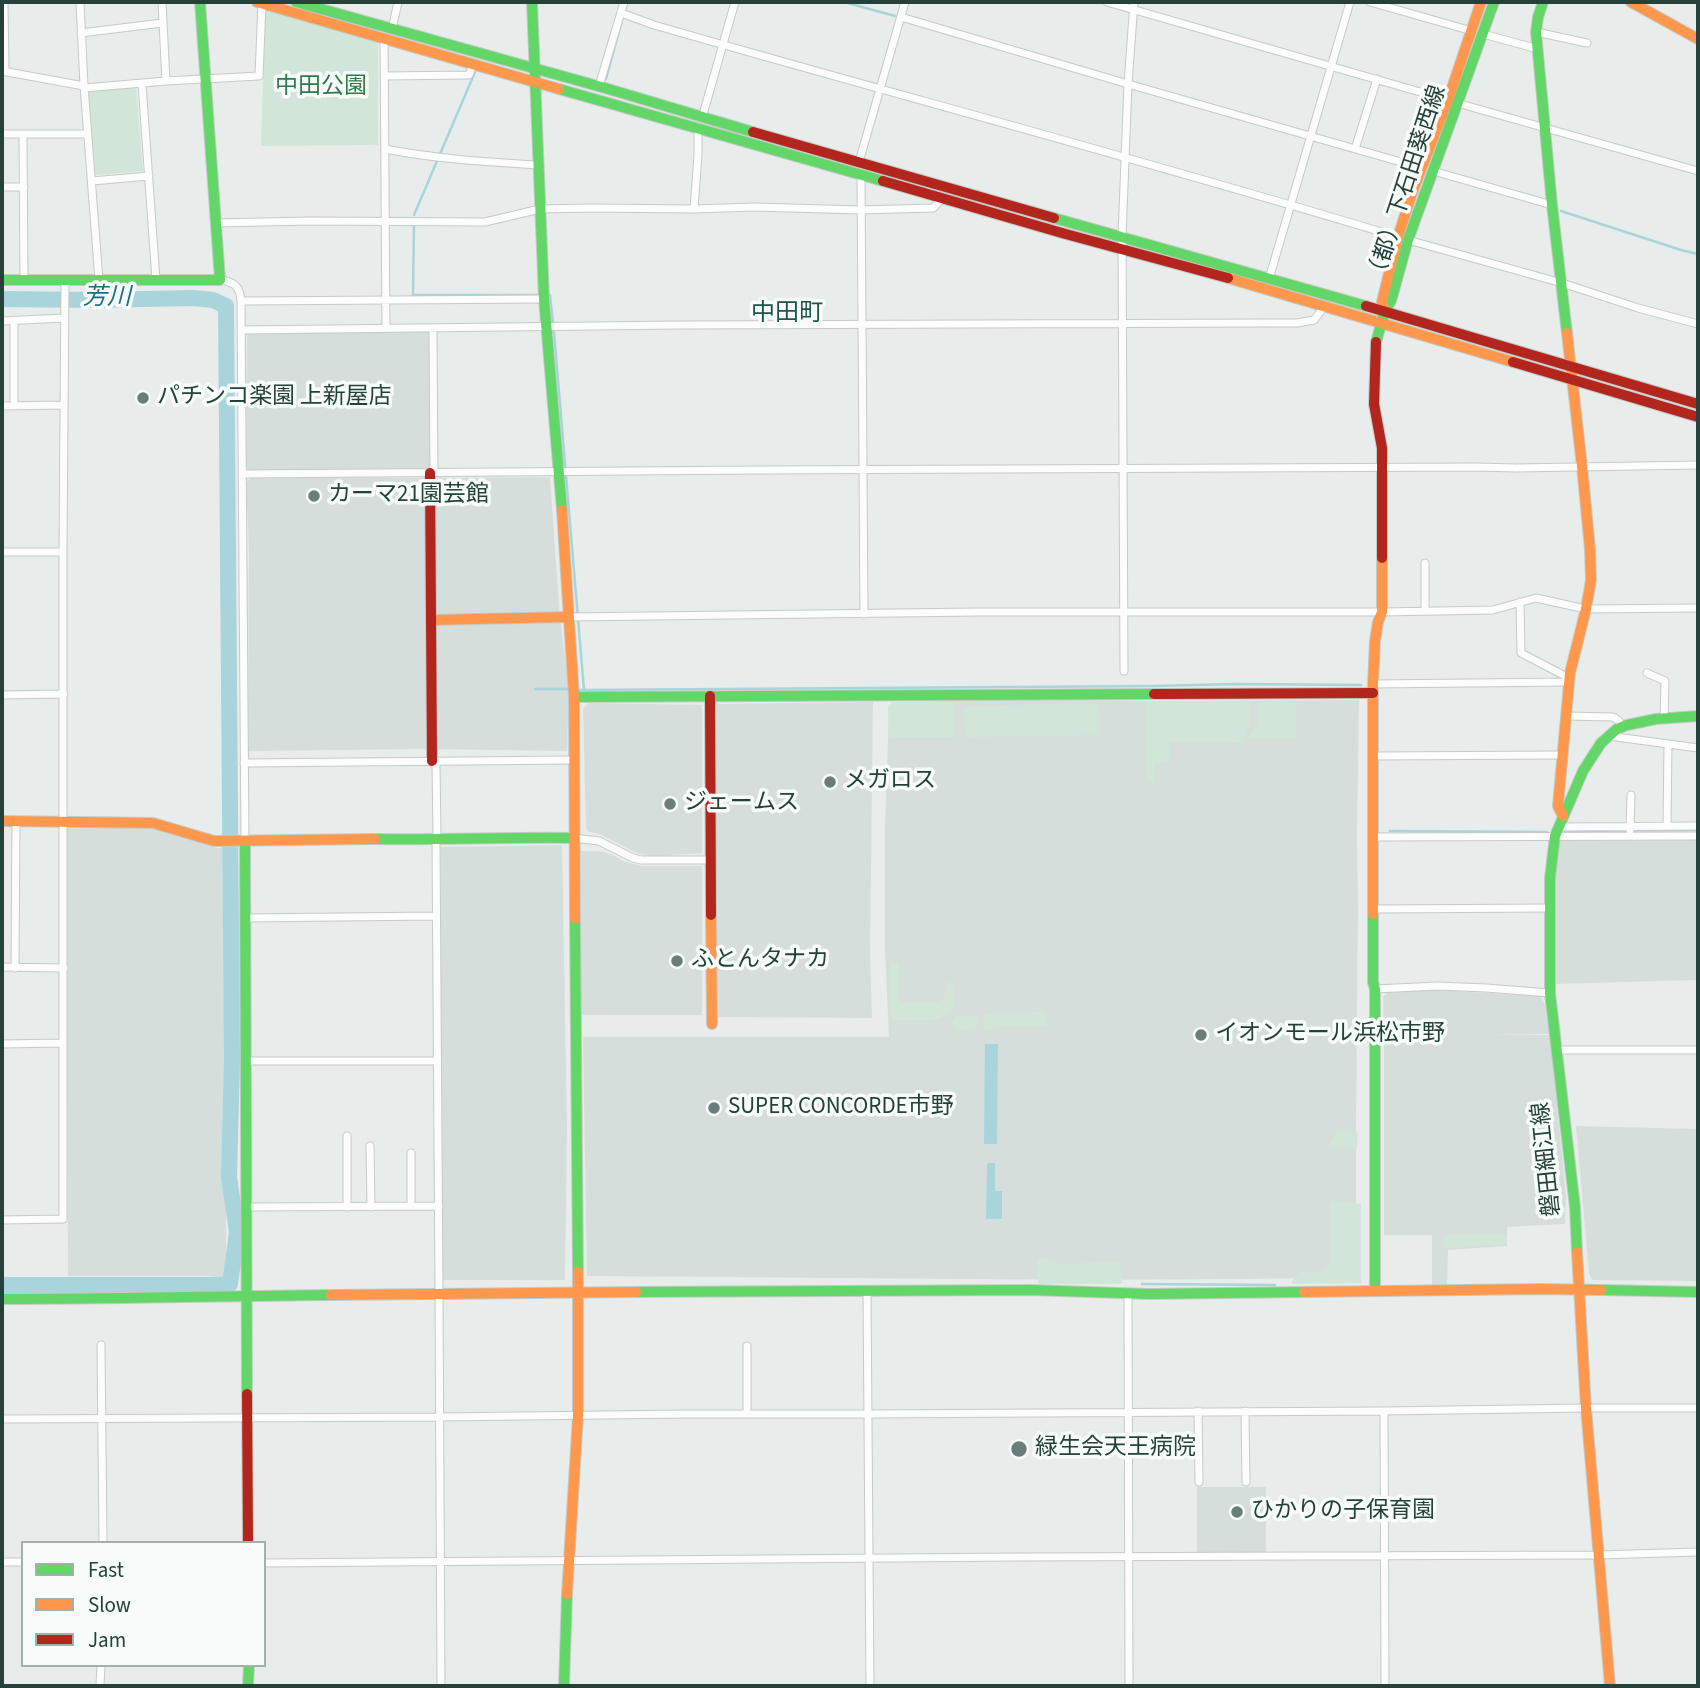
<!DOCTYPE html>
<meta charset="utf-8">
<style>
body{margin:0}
#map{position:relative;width:1700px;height:1688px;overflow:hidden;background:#e8edeb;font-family:"Source Sans 3",sans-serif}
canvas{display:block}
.frame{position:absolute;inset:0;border:4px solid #24423a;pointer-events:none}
.legend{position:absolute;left:21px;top:1541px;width:245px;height:126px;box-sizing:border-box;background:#f7fbf9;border:2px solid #a3b1ad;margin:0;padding:9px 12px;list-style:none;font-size:21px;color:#24423a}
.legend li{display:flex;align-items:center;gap:14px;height:35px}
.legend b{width:35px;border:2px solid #a3b1ad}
</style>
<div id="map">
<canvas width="1700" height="1688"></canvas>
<div class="frame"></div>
<ul class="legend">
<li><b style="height:9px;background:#63d668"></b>Fast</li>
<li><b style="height:9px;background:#ff974d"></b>Slow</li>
<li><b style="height:9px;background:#b3261e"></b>Jam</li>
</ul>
</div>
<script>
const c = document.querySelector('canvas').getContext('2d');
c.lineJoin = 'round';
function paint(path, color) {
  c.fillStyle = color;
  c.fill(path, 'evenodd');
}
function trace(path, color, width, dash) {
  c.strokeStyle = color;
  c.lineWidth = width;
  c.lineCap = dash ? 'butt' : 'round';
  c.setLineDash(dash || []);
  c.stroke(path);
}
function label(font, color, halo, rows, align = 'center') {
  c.font = font + ' "Source Sans 3","Noto Sans JP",sans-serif';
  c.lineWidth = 7;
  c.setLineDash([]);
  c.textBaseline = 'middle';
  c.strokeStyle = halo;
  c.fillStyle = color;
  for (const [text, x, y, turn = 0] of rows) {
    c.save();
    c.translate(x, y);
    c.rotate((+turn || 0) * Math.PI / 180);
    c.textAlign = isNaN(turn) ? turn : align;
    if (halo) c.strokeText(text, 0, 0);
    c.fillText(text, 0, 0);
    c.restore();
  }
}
const built = new Path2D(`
 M431 332V469L249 470 246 467 247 333Z
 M252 477 433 478 550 477 560 618 569 689 567 751 426 749 248 751 249 549 246 482Z
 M996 700 1158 701 1359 700 1357 836 1358 907 1356 1122V1278L1094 1280 587 1276 583 1037H889L885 950V828L889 708 893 702Z
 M873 702 870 954 872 1018 714 1017 716 704Z
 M589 703 702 705V853L656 856 639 854 600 834 589 832 586 828 583 709Z
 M66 825 156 826 218 848H227L226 1276H68Z
 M1698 840V980L1555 984V879L1560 841Z
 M562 845 567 1126 565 1280H443L439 991 441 847Z
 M581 851H599L611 854 625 862 643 866H702V1015H580Z
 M1436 990 1539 996 1544 1002 1550 1034 1490 1035H1550L1566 1194 1565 1224 1507 1227V1246L1448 1250 1447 1285 1432 1286V1235H1384V1035L1390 1034 1389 1030H1384L1383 997 1388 992Z
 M1576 1126 1698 1129V1281L1592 1280 1589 1273Z
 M1197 1487H1266V1552L1197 1553Z`);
const green = new Path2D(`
 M265 7 378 39V145L261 146Z
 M136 87 143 171 95 175 88 92Z
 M1250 701V726L1245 731 1244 743 1169 742V763H1155V784L1147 779V702Z
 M1296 701V738H1250L1252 732 1257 725 1258 702Z
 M892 702H954L955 737H889L888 706Z
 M1099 703 1100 735 965 737 964 706Z
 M890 963H899V1001L900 1002H939L945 996V983H955L954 1008 946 1015 935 1020H894L889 1014Z
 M1043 1012 1047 1014V1024L1044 1026H1006L984 1030 985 1024 983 1013Z
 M973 1015 977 1017 979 1023 974 1029 957 1030 952 1022 956 1016Z
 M1338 1131 1358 1132 1357 1148 1328 1147Z
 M1332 1200 1361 1204V1283L1293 1284 1291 1283 1299 1272 1324 1271 1329 1265V1205Z
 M1444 1234 1506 1235 1507 1244 1444 1249Z
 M1042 1257 1058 1264 1118 1262 1122 1276V1284H1038L1037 1260Z`);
const water = new Path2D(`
 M985 1044H998L997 1144H984Z
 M987 1163H995V1191H1002V1219H986Z`);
const stream = new Path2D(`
 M844 2 895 16
 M606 79 622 20
 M1561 211 1681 250 1698 254
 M414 215 475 72
 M414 226 413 295H540
 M547 295H550L554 332 584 690
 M535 689H570
 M577 690 1155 686 1236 684 1361 685
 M1390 831 1547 832
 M1565 831 1698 830
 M1142 1284 1275 1285`);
const river = new Path2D(`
 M2 299 93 300 194 298 213 300 226 306 232 1060 229 1177 237 1232 230 1284 207 1285H2`);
const street = new Path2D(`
 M4 2 5 70
 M80 2 84 86 99 280
 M162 2 166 81
 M1107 2 1448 100
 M1370 2 1472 31
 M621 13 654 25C901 96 1151 162 1398 237
 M901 17 1128 84 1422 168
 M392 29 398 2
 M1536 32 1587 43
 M81 33 162 23
 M1483 34 1538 49
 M384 38 386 328
 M2 71 84 86
 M385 76 469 75 473 65
 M142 84 156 280
 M599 86 624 2
 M84 88 166 81 259 76 262 3
 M1457 103 1698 171
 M702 118 735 2
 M2 134H87
 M23 134 24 280
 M385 149C437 159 486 162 539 165
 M1355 149 1377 79
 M859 162 905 2
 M1433 171 1552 205
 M861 174 864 614
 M92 181 149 176
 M2 187H24
 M694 209 698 155V127
 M216 223 309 221 485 222 540 209 590 208 694 209 754 207 861 210 933 208 943 198
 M1408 240 1562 283 1638 308 1698 324
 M1269 279 1350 2
 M220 280C234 282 240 286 241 301L245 842
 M241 301 544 299
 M2 321 64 318
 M433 328 434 473
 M241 330 681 325 1269 323H1297L1314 320 1324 307
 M2 406 64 405
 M14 406V321
 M242 474 759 470 1477 467 1516 468 1698 465
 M2 552H63
 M1520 602 1521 653 1569 678
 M1425 610V563
 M568 617 978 612H1382L1493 610 1536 598 1586 609 1698 608
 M1124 671 1122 236 1128 84 1134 2
 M1647 673 1665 681 1664 719
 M1373 684 1569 682
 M2 695 64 694
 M1565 716 1613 717 1619 721 1622 727
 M1609 736 1698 748
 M1373 756 1562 755
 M432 761 436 765 437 836 436 840 439 1294
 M244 763 573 760
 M1667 826 1668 744
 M1559 827 1698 826
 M1630 830 1631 795
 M1373 837 1698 836
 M574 838 599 841 633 858 641 860H710
 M1374 909 1550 908
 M245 918 436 916
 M2 967 64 968
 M15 968 16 821
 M1375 989 1438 986 1486 988 1550 993
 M2 1044 63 1043
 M1557 1050H1698
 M246 1061H437
 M370 1146 371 1207
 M411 1153V1206
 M247 1207 439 1206
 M347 1207V1136
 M2 1220 63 1219V552L65 280
 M867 1292 870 1686
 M1128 1293 1129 1686
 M439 1294 441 1686
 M101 1345 103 1543
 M747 1346V1414
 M1198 1411 1199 1482
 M1245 1411 1246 1482
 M1384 1411 1385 1686
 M2 1419 439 1417 686 1414H868L1384 1411 1586 1408H1698
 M2 1562H23
 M264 1563 1019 1557 1599 1555 1698 1552
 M100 1686 101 1665`);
const fast = new Path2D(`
 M296 2 605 88 753 132
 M532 2 544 299 562 510
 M1543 2 1538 17 1536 32 1552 205 1567 333
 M559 89 883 181
 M1054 218 1366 306
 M2 280H220L200 2
 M1376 342 1385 311 1391 301 1408 240 1494 2
 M574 697 1154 694
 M375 839C442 840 508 837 574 838
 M245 842 247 1394
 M1373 914V982L1375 989V1291
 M575 919 578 1272
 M1577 1252 1575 1207 1550 993V878L1555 836 1583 771 1601 743 1617 729 1627 725 1656 719 1698 716
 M1601 1290 1698 1292
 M636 1292 1031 1290 1149 1294 1304 1292
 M2 1299C112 1299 222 1296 331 1295
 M248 1686 249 1665
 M564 1686 567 1594`);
const slow = new Path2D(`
 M257 2 559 89
 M1631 2 1698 39
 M1228 278 1513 362
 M1385 311 1382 302 1398 237 1412 193 1448 100 1481 2
 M562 510 574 697 575 919
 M431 620 568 617
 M1563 816 1558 806 1570 673 1586 609 1591 580 1590 549 1582 466 1567 333
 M2 821 153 823 214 841 375 839
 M1373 914V684L1375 641 1378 622 1382 612V558
 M711 915 712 1024
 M1577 1252 1586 1408 1610 1686
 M1304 1292 1542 1289 1601 1290
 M331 1295 636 1292
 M567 1594 578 1416V1272`);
const jam = new Path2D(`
 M753 132 1054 218
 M883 181 1062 233 1228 278
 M1366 306 1698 404
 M1376 342 1374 404 1382 448V558
 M1513 362 1698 417
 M430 473 432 761
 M1154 694 1373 693
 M710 696 711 915
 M247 1394 248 1543`);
const markers = [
 [143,398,7,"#697e78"],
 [314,496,7,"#697e78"],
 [830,782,7,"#697e78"],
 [670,804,7,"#697e78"],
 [677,961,7,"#697e78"],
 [1201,1035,7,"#697e78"],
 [714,1108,7,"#697e78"],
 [1019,1449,9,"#697e78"],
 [1237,1512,7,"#697e78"]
];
const parkNames = [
 ["中田公園",321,88]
];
const streetNames = [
 ["（都）下石田葵西線",1408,185,-72],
 ["磐田細江線",1548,1159,-96]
];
const poiNames = [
 ["パチンコ楽園 上新屋店",157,398],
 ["カーマ21園芸館",328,496],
 ["メガロス",844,782],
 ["ジェームス",684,804],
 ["ふとんタナカ",691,961],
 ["イオンモール浜松市野",1215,1035],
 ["SUPER CONCORDE市野",728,1108],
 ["緑生会天王病院",1035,1449],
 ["ひかりの子保育園",1251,1512]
];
const waterNames = [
 ["芳川",107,299]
];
const neighbourhoodNames = [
 ["中田町",787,315]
];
paint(built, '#d6dedb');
paint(green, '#d1e6d8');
paint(water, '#a9d4db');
trace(stream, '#a9d4db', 2.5);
trace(river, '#a9d4db', 16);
trace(street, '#c5cac8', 9);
trace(fast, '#c3cbc8', 12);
trace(slow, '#c3cbc8', 12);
trace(jam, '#c3cbc8', 12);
trace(street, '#fcfcfc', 7);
trace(fast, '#63d668', 10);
trace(slow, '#ff974d', 10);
trace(jam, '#b3261e', 10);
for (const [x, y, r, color] of markers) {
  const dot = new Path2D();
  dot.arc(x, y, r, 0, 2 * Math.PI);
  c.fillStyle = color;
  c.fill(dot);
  trace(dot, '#f7fbf9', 2.5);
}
label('23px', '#2d7a4b', '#f7fbf9', parkNames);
label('23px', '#24423a', '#f7fbf9', streetNames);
label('23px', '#24423a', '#f7fbf9', poiNames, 'left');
label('italic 24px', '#1c6f80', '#f7fbf9', waterNames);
label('24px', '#1f5548', '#f7fbf9', neighbourhoodNames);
</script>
